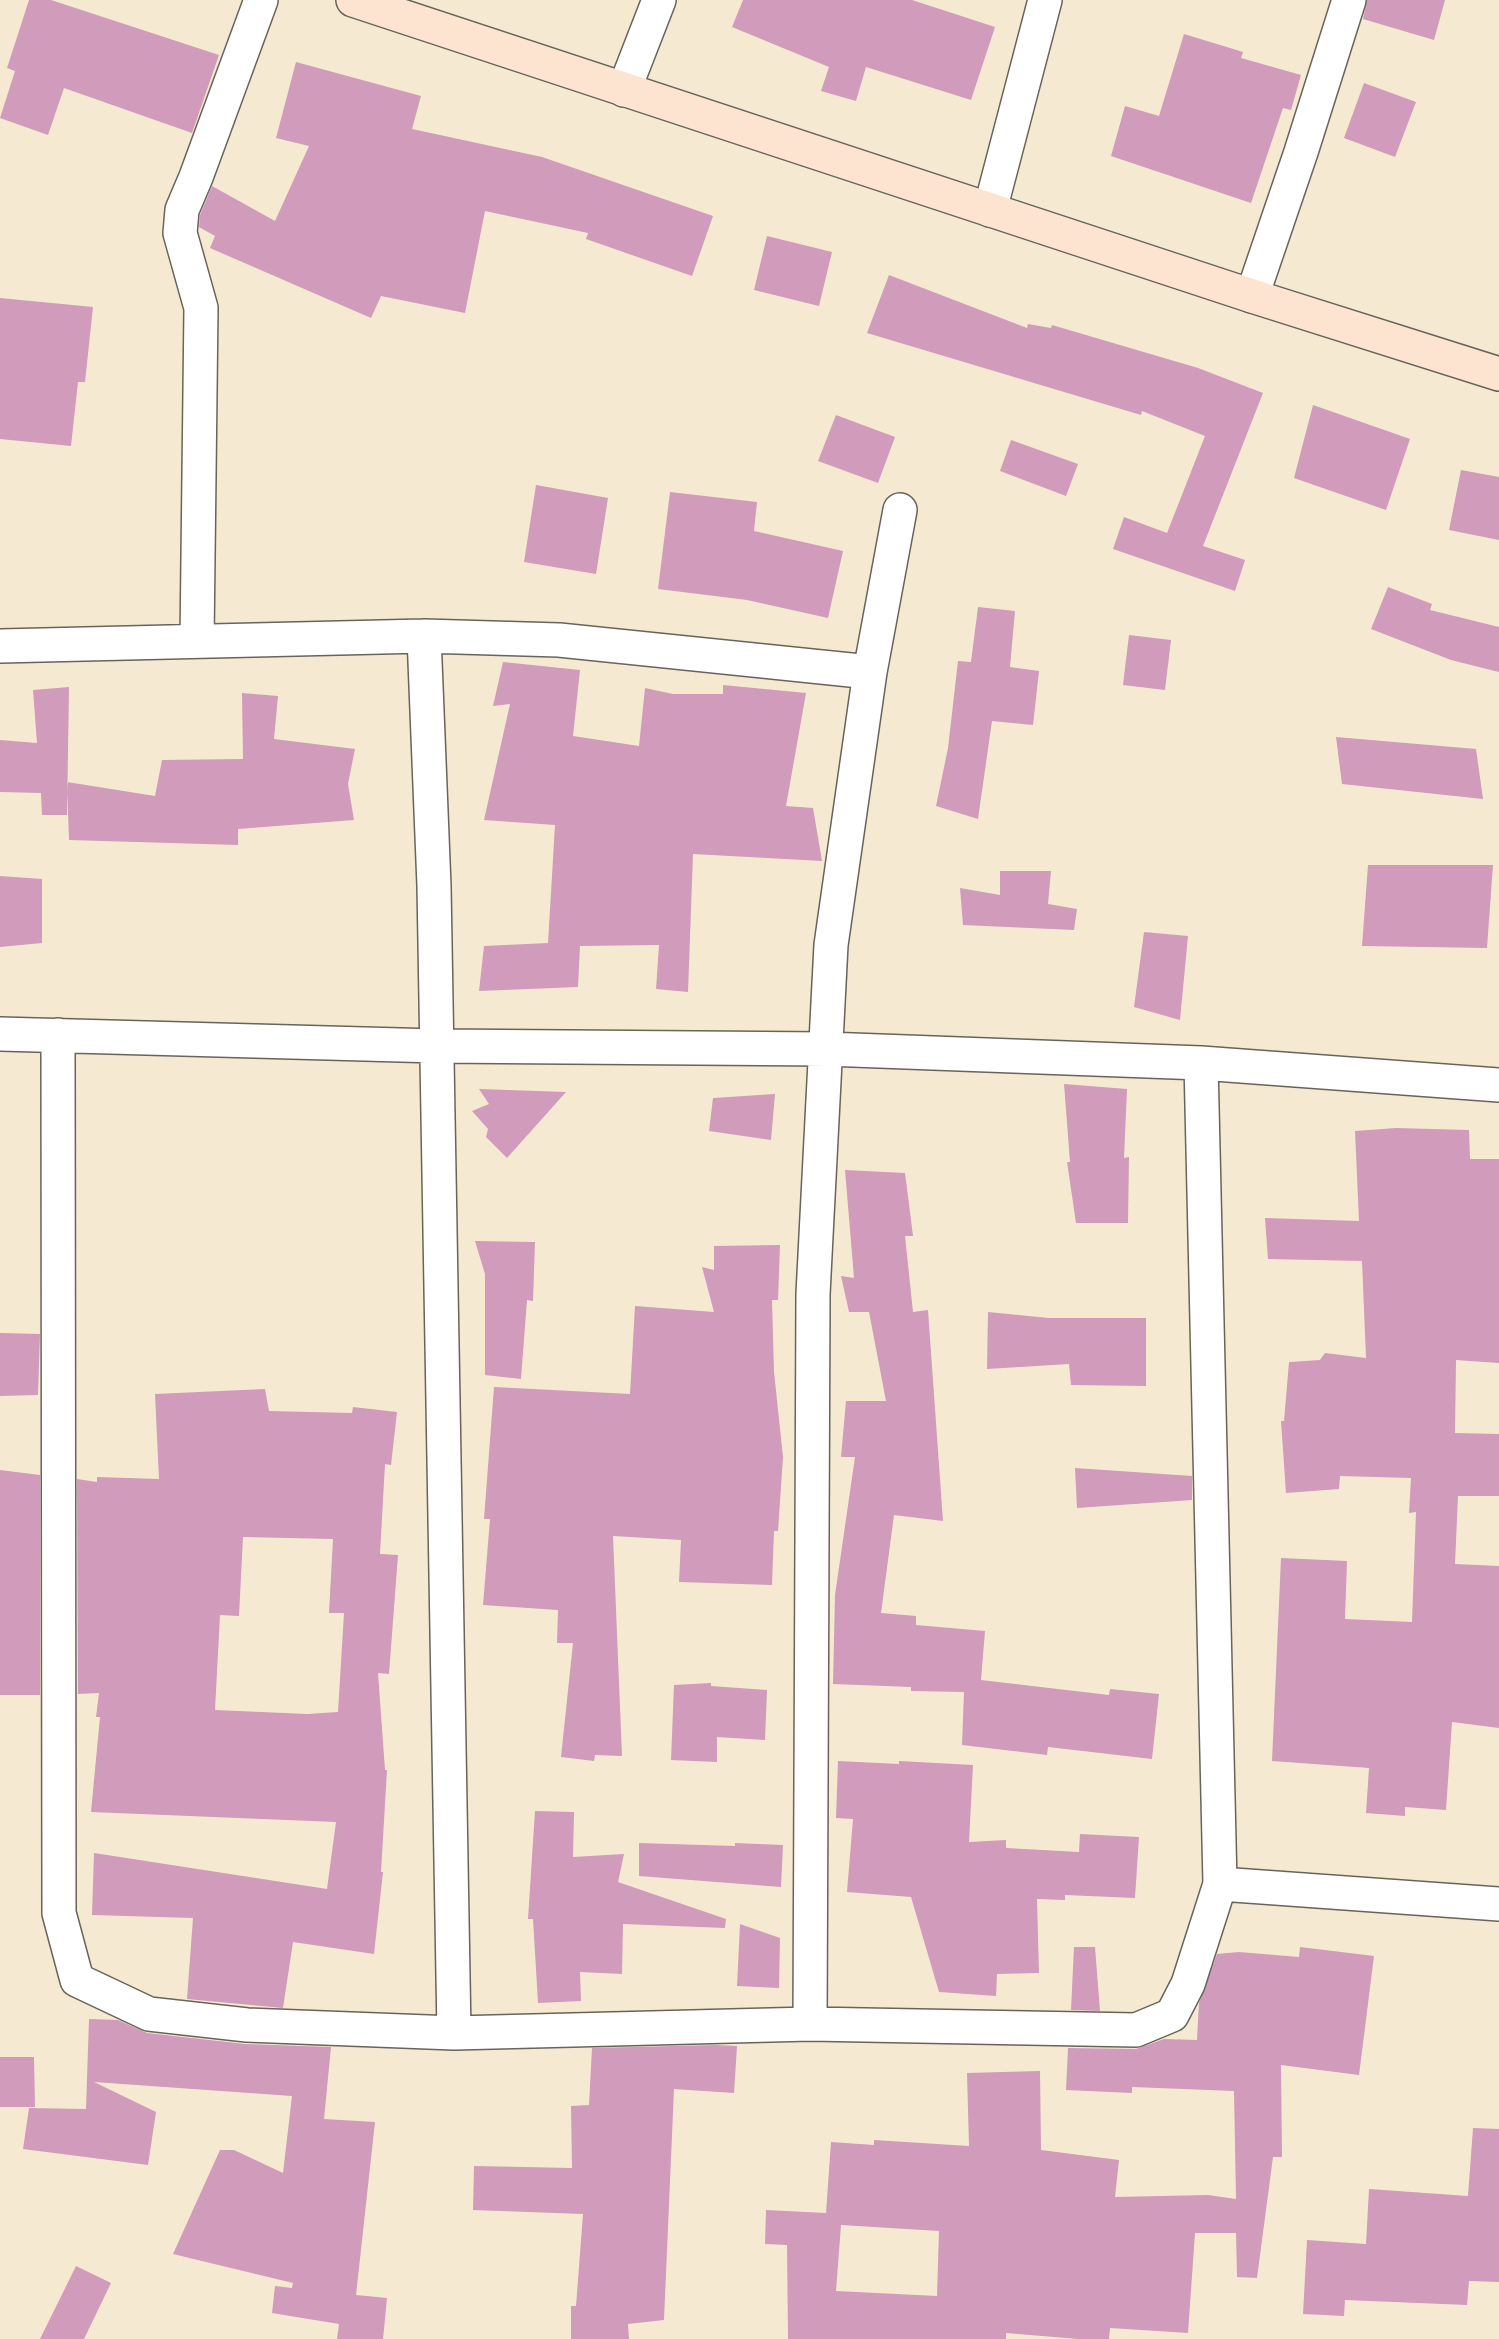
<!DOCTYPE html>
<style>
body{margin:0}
canvas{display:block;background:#f5e9d2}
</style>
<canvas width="1499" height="2339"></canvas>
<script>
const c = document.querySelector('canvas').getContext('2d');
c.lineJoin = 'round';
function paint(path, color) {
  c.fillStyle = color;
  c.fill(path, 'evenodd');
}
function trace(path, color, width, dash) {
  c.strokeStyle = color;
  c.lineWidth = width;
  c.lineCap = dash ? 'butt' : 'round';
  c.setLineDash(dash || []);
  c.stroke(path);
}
const building = new Path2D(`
 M29 0H51L219 55 192 133 64 88 48 135 0 118 15 71 7 68Z
 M743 0H912L995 27 971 100 866 67 856 101 821 91 829 67 732 27Z
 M1367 0H1445L1434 40 1363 19Z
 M1184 34 1243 52 1241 58 1301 75 1291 110 1283 108 1251 203 1111 156 1125 106 1159 116Z
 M296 62 421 96 412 129 542 157 713 216 692 276 586 239 588 233 485 211 465 313 381 296 371 318 210 248 215 236 199 227 200 215 212 186 275 221 309 146 276 138Z
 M1364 83 1416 102 1395 157 1344 138Z
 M767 236 832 252 819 306 754 290Z
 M889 275 1027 328 1028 324 1051 328 1052 325 1198 368 1263 393 1203 546 1245 560 1235 591 1113 549 1124 517 1167 533 1205 436 1142 411 1141 415 867 333Z
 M0 298 93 307 85 382H78L71 446 0 439Z
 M1313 405 1410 439 1386 510 1294 478Z
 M836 415 895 437 878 483 818 461Z
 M1011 440 1078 464 1066 496 1000 471Z
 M1461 470 1499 477V540L1449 530Z
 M536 485 608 498 596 574 524 562Z
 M670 492 757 502 754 531 843 551 828 618 747 600 658 589Z
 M1388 587 1432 604 1430 610 1499 627V672L1451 660 1371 629Z
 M978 607 1015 611 1010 667 1039 671 1033 725 992 721 978 819 936 806 948 748 958 661 971 662Z
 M1129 635 1171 640 1165 690 1123 685Z
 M503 662 580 670 573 736 639 746 645 688 673 694H723V685L806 693 786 806 813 808 822 861 693 854 688 992 656 989 659 945 580 946 578 987 479 991 484 946 548 943 555 825 484 820 510 704 493 706Z
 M69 687 67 815H42L41 793 0 792V740L37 743 33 690Z
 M242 693 278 696 274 739 355 749 348 784 354 820 238 829V845L69 840 67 782 155 796 162 760 243 759Z
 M1336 737 1476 749 1483 799 1342 784Z
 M1368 865H1493L1487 948 1362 946Z
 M1000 871H1051L1048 904 1077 909 1074 930 963 925 960 888 1000 895Z
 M0 876 42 879V943L0 947Z
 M1144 932 1188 936 1180 1020 1134 1007Z
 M1064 1084 1127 1089 1124 1158 1129 1157 1128 1223H1076L1067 1162H1070Z
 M479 1089 566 1092 507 1158 486 1137 488 1129 472 1111 489 1104Z
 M775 1094 771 1140 709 1131 713 1098Z
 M1396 1128 1469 1130 1470 1159H1499V1363L1456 1360 1455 1433 1499 1434V1496H1458L1455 1564 1499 1566V1728L1452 1722 1446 1810 1405 1807V1816L1366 1813 1369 1768 1272 1761 1281 1558 1347 1561 1345 1619 1412 1622 1416 1512 1409 1513 1411 1478 1340 1476 1339 1489 1286 1493 1281 1421H1284L1289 1362 1320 1360 1325 1353 1366 1358 1362 1261 1268 1259 1265 1218 1359 1221 1355 1131Z
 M845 1170 905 1173 913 1236H905L913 1312 928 1310 943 1521 894 1515 881 1613 916 1616V1625L985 1631 981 1680 1109 1695 1110 1689 1159 1694 1152 1759 1048 1747 1047 1755 962 1745 964 1692 911 1691V1687L833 1684 835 1595 855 1457H841L846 1401H886L869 1312H849L841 1276 854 1278Z
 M475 1241 535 1242 533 1301 527 1300 521 1379 485 1375V1274Z
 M780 1245 778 1300H772L774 1372 783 1457 778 1531H774L772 1585 679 1582 681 1540 613 1536 622 1756 595 1755 594 1761 561 1757 573 1643H557L558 1610 483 1605 490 1519H484L494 1387 630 1394 635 1306 714 1312 702 1267 714 1270V1246Z
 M988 1312 1049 1318H1146V1386L1071 1385 1069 1364 987 1369Z
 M0 1333 40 1334 38 1395 0 1396Z
 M265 1389 269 1411 352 1413 353 1407 397 1412 391 1465 385 1464 380 1554 398 1555 389 1674 378 1673 385 1770H387L381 1872H383L374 1954 293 1942 283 2008 187 1999 193 1918 92 1915 94 1853 327 1889 336 1822 91 1812 100 1717H96L99 1693 78 1694 77 1479 97 1482V1477L159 1479 155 1394ZM243 1537 333 1539 329 1613H344L338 1712 307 1714 215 1710 220 1615 239 1616Z
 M1075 1468 1192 1476V1500L1077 1508Z
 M0 1470 40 1475V1695H0Z
 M711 1683V1686L767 1690 765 1740 717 1737V1762L671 1760 674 1685Z
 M838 1761 899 1764V1761L973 1765 969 1842 1006 1840V1848L1079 1852 1080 1834 1139 1837 1135 1898 1065 1895V1900L1037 1899 1039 1973 997 1974 996 1996 939 1992 911 1897 847 1892 853 1819 836 1818Z
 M535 1811 574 1812 573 1857 624 1854 618 1882 726 1919 725 1928 623 1924 622 1974 580 1972 581 2001 538 2003 533 1919H528Z
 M639 1843 735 1846V1843L783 1845 781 1887 639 1876Z
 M740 1924 780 1938 779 1988 737 1986Z
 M1074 1947H1095L1100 2011 1071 2010Z
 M1300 1947 1374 1956 1359 2075 1281 2065 1282 2157H1273L1257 2278 1237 2277 1236 2233H1195L1188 2333 1110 2328 1109 2339H1078L1006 2333V2339H788L787 2245 765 2244 766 2210 826 2213 831 2142 874 2145V2140L969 2146 967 2073 1040 2071 1041 2150 1119 2160 1115 2197 1208 2195 1236 2199 1234 2091 1132 2087V2093L1066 2090 1068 2048 1136 2049 1164 2039 1197 2040 1199 2003 1217 1954 1239 1952 1299 1957ZM841 2225 939 2231 937 2296 836 2291Z
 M89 2019 118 2020 147 2033 245 2044 331 2047 324 2119 375 2122 356 2295 387 2298 383 2339H337L339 2324 272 2313 275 2286 292 2288 293 2283 173 2254 220 2150H234L283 2173 292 2096 94 2082 156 2112 148 2165 23 2149 29 2108 86 2109Z
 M716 2045 737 2046 734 2093 674 2089 664 2320 628 2324 629 2339H571V2306H576L583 2214 473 2210 474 2166 572 2168 571 2106 589 2105 592 2048Z
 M0 2057H34L35 2107H0Z
 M1473 2128 1499 2129V2282L1469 2281 1467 2305 1345 2300 1344 2316 1303 2314 1307 2240 1366 2244 1369 2189 1468 2196Z
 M76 2266 111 2283 84 2339H40Z`);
const street = new Path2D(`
 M624 90 659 0
 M990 210 1045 0
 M1252 296 1301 152 1349 0
 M424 636 434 886 454 2033
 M197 641 201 308 180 233 182 210 196 177 261 0
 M0 646 424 636 559 640 870 672
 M0 1034 437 1046 826 1049 1201 1063 1499 1085
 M58 1035 59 1913 77 1980 149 2014 247 2025 454 2033 810 2024 1136 2030 1172 2015 1188 1984 1220 1884 1201 1063
 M1220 1884 1499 1904
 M810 2024 813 1294 831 945 870 672 900 510`);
const secondary = new Path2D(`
 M353 0 1252 296 1499 374`);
paint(building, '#d19bbb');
trace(street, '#68645c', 36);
trace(secondary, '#68645c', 36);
trace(street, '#fff', 33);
trace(secondary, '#fde4d0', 33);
</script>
